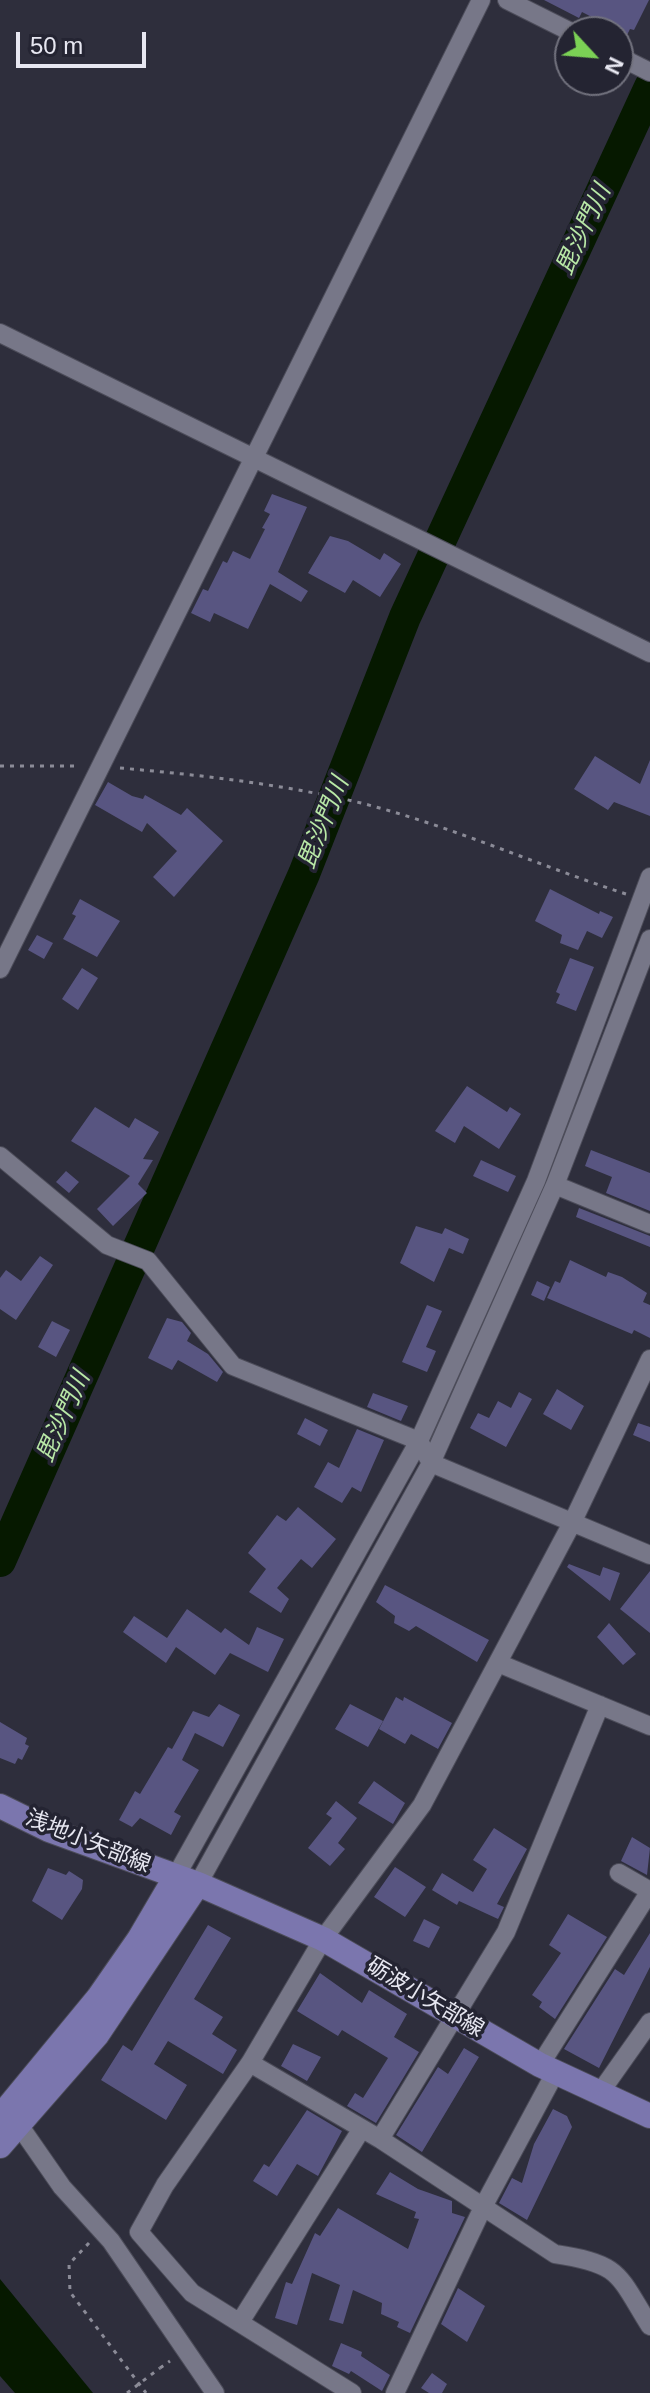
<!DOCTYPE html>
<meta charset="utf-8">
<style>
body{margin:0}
#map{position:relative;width:650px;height:2393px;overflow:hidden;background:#2e2e3c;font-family:Arial,sans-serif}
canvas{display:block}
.north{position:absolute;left:554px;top:16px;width:80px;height:80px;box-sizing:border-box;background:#242432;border:2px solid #72727e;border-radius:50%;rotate:116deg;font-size:22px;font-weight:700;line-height:32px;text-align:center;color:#e7e7f1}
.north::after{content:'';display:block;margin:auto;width:28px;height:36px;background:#7bd155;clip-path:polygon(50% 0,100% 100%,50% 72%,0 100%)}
.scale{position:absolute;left:16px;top:32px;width:130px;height:36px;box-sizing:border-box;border:4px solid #e7e7f1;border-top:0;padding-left:10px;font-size:24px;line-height:28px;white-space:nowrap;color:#e7e7f1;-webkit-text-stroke:6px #242432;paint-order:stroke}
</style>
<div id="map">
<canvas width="650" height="2393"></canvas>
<div class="north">N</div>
<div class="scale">50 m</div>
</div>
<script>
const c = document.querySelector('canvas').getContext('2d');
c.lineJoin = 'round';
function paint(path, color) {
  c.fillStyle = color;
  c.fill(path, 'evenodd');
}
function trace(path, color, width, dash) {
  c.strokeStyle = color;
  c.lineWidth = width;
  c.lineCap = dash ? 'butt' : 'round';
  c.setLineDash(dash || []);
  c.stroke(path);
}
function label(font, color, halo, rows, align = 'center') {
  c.font = font + ' Arial,"Noto Sans JP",sans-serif';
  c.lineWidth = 7;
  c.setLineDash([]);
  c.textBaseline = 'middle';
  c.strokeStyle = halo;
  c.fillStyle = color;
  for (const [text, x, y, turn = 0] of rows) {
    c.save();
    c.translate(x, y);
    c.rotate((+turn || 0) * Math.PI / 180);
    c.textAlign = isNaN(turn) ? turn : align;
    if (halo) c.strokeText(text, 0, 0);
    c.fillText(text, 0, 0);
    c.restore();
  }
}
const water = new Path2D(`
 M0 2279 93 2393H15L0 2376Z`);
const river = new Path2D(`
 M0 1561 304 874 405 617 650 87`);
const building = new Path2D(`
 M544 0H649L634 30 630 29 627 35 582 12 579 18Z
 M272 494 307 507 278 572 308 591 301 602 270 584 248 629 214 613 210 622 191 613 203 589 208 591 223 561 227 563 233 551 250 559 265 529 262 528 270 514 264 511Z
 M330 536 348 541 380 560 384 553 401 564 380 597 353 580 345 593 308 573Z
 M595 756 640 784 650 760V816L614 802 608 810 574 789Z
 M108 782 132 796 143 799 145 795 181 815 187 808 223 841 174 897 153 877 177 851 147 823 142 832 95 805Z
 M550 889 599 914 600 911 613 917 602 938 587 931 578 950 560 943 562 935 535 921Z
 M80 899 120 921 97 957 63 939 76 916 72 914Z
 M37 935 53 943 44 959 28 950Z
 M570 958 594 967 576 1011 556 1003 560 994 556 992Z
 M82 968 98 978 78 1010 62 999Z
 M467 1086 507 1112 510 1107 521 1114 499 1149 464 1126 455 1143 435 1131Z
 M95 1107 129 1128 135 1118 159 1132 143 1159 153 1160 138 1184 147 1193 113 1226 97 1209 130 1176 71 1141Z
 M591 1150 650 1173V1211L606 1193 612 1177 585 1166Z
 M481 1160 516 1176 508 1192 473 1176Z
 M66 1171 79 1182 69 1193 56 1182Z
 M579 1208 650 1236V1247L576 1217Z
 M416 1226 442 1234 445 1228 469 1239 463 1254 449 1248 434 1282 400 1263Z
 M40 1256 53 1265 16 1320 0 1309V1278L6 1270 21 1281Z
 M570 1260 606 1277 608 1272 622 1277 647 1293 643 1302 650 1305V1338L634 1330 632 1334 547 1298 555 1281 560 1283Z
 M537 1281 550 1287 544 1301 531 1295Z
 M427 1305 442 1311 426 1347 436 1351 427 1372 402 1362Z
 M167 1318 182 1322 191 1333 187 1341 208 1354 223 1372 217 1382 178 1360 172 1370 148 1358Z
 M52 1321 70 1330 56 1357 38 1347Z
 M557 1389 584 1406 571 1430 543 1414Z
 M519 1392 532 1399 506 1447 470 1428 478 1413 489 1418 498 1401 511 1408Z
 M373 1393 408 1406 401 1421 367 1407Z
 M305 1418 328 1430 320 1446 297 1434Z
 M638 1423 650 1427V1442L633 1435Z
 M357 1429 384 1440 361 1492 352 1487 342 1503 314 1487 328 1462 339 1468Z
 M298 1507 336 1539 312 1568 301 1559 277 1588 289 1599 281 1613 249 1592 266 1569 248 1553 277 1515 286 1521Z
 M569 1564 600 1576 603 1567 620 1573 610 1601 567 1567Z
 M650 1571V1633L620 1609Z
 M385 1585 489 1640 477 1662 416 1626 409 1631 394 1623 395 1616 376 1602Z
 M187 1609 221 1633 225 1628 249 1645 257 1627 284 1639 268 1672 230 1653 215 1675 176 1647 166 1663 123 1632 134 1616 167 1638Z
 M609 1623 636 1654 623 1665 597 1637Z
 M396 1697 403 1701 404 1697 452 1723 438 1749 411 1734 405 1744 379 1729Z
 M219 1704 240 1715 223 1747 195 1733 182 1760 199 1770 174 1812 181 1816 171 1835 140 1818 132 1827 119 1820 135 1791 140 1794 168 1747 172 1749 193 1711 209 1717Z
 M350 1704 383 1721 368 1747 335 1729Z
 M0 1722 27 1738 25 1744 29 1746 22 1760 18 1758 15 1764 0 1758Z
 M374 1781 405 1803 393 1824 358 1803Z
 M336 1801 357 1818 338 1843 345 1849 330 1866 308 1848 332 1818 326 1814Z
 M494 1828 527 1849 497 1904 504 1907 498 1919 459 1901 457 1905 432 1890 442 1873 473 1892 487 1869 473 1860Z
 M632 1837 650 1848 647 1875 621 1861Z
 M395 1867 426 1887 405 1917 374 1897Z
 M48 1868 66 1875 69 1871 83 1880 82 1889 62 1920 32 1901Z
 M568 1914 607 1937 555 2019 539 2007 542 2002 532 1995 561 1953 549 1945Z
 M424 1919 440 1927 429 1948 413 1941Z
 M208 1925 231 1938 194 1999 223 2017 212 2034 237 2050 223 2074 168 2041 154 2064 187 2085 166 2120 101 2080 123 2045 132 2051Z
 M650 1933V1967L599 2068 564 2049 615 1969 624 1975Z
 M320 1973 362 2003 369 1990 407 2014 394 2037 419 2052 376 2123 347 2106 355 2093 363 2098 388 2058 342 2030 338 2036 297 2011Z
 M293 2044 321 2057 307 2081 281 2066Z
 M464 2048 479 2057 422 2152 396 2135 438 2067 448 2074Z
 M553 2109 567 2116 572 2127 527 2220 499 2203 512 2178 522 2183 534 2144Z
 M307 2110 342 2131 318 2176 297 2164 277 2196 253 2181 264 2164 269 2167Z
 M390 2172 418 2189 452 2201V2213L465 2217 410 2333 397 2327 399 2322 381 2314 382 2303 353 2290 343 2324 329 2320 340 2285 312 2273 297 2325 275 2318 286 2282 292 2284 315 2233 320 2236 338 2208 408 2249 419 2219 414 2218 416 2212 376 2194Z
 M458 2288 485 2306 467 2342 441 2324Z
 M341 2343 362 2352 361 2356 390 2375 382 2391 351 2371 349 2374 332 2366Z
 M432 2373 447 2384 442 2393H429L421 2388Z`);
const path = new Path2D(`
 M0 766H80
 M120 768C201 775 281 784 361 803 451 826 537 865 626 894
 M89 2243 69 2264 70 2292 146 2393
 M160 2368 170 2361`);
const minor = new Path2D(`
 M507 0 571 32
 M618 56 650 72
 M0 333 650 653
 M0 969 481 0
 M0 1156 107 1245 148 1261 233 1366 419 1441 431 1463 650 1555
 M555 1185 650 1224
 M498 1663 650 1726
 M619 1873 650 1891
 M176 1876 419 1441 536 1181 650 877
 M198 1884 431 1463 555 1185 650 939
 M250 2063 380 2139 555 2254C621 2264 617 2273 650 2326
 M540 2065 650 1891
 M599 2094 650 2022
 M12 2115 62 2187 111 2241 215 2393
 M380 2139 506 1932 600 1705
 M240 2322 361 2130
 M352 2393 192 2293 139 2232 165 2185 250 2063 323 1939 422 1805 572 1523 650 1359
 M395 2393 484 2205 555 2073`);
const major = new Path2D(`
 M0 1806 49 1830 198 1884 323 1939 540 2065 650 2116
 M0 2117 98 1998 139 1939 176 1876
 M0 2146 97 2035 198 1884`);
const pathBridge = new Path2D(`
 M127 2393 160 2368`);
const streetNames = [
 ["浅地小矢部線",88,1842,22],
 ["砺波小矢部線",425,1998,31]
];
const waterNames = [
 ["毘沙門川",584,230,-65],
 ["毘沙門川",324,823,-68],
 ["毘沙門川",64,1417,-66]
];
paint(water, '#061900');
trace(river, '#061900', 32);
paint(building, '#585581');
trace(minor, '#4c4c59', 20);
trace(major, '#4c4c59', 26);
trace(path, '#8b8b97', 3, [4, 6]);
trace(minor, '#778', 18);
trace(major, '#7b76ae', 24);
trace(pathBridge, '#8b8b97', 3, [4, 6]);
label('22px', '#e7e7f1', '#242432', streetNames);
label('italic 24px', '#b9e9a7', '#242432', waterNames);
</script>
